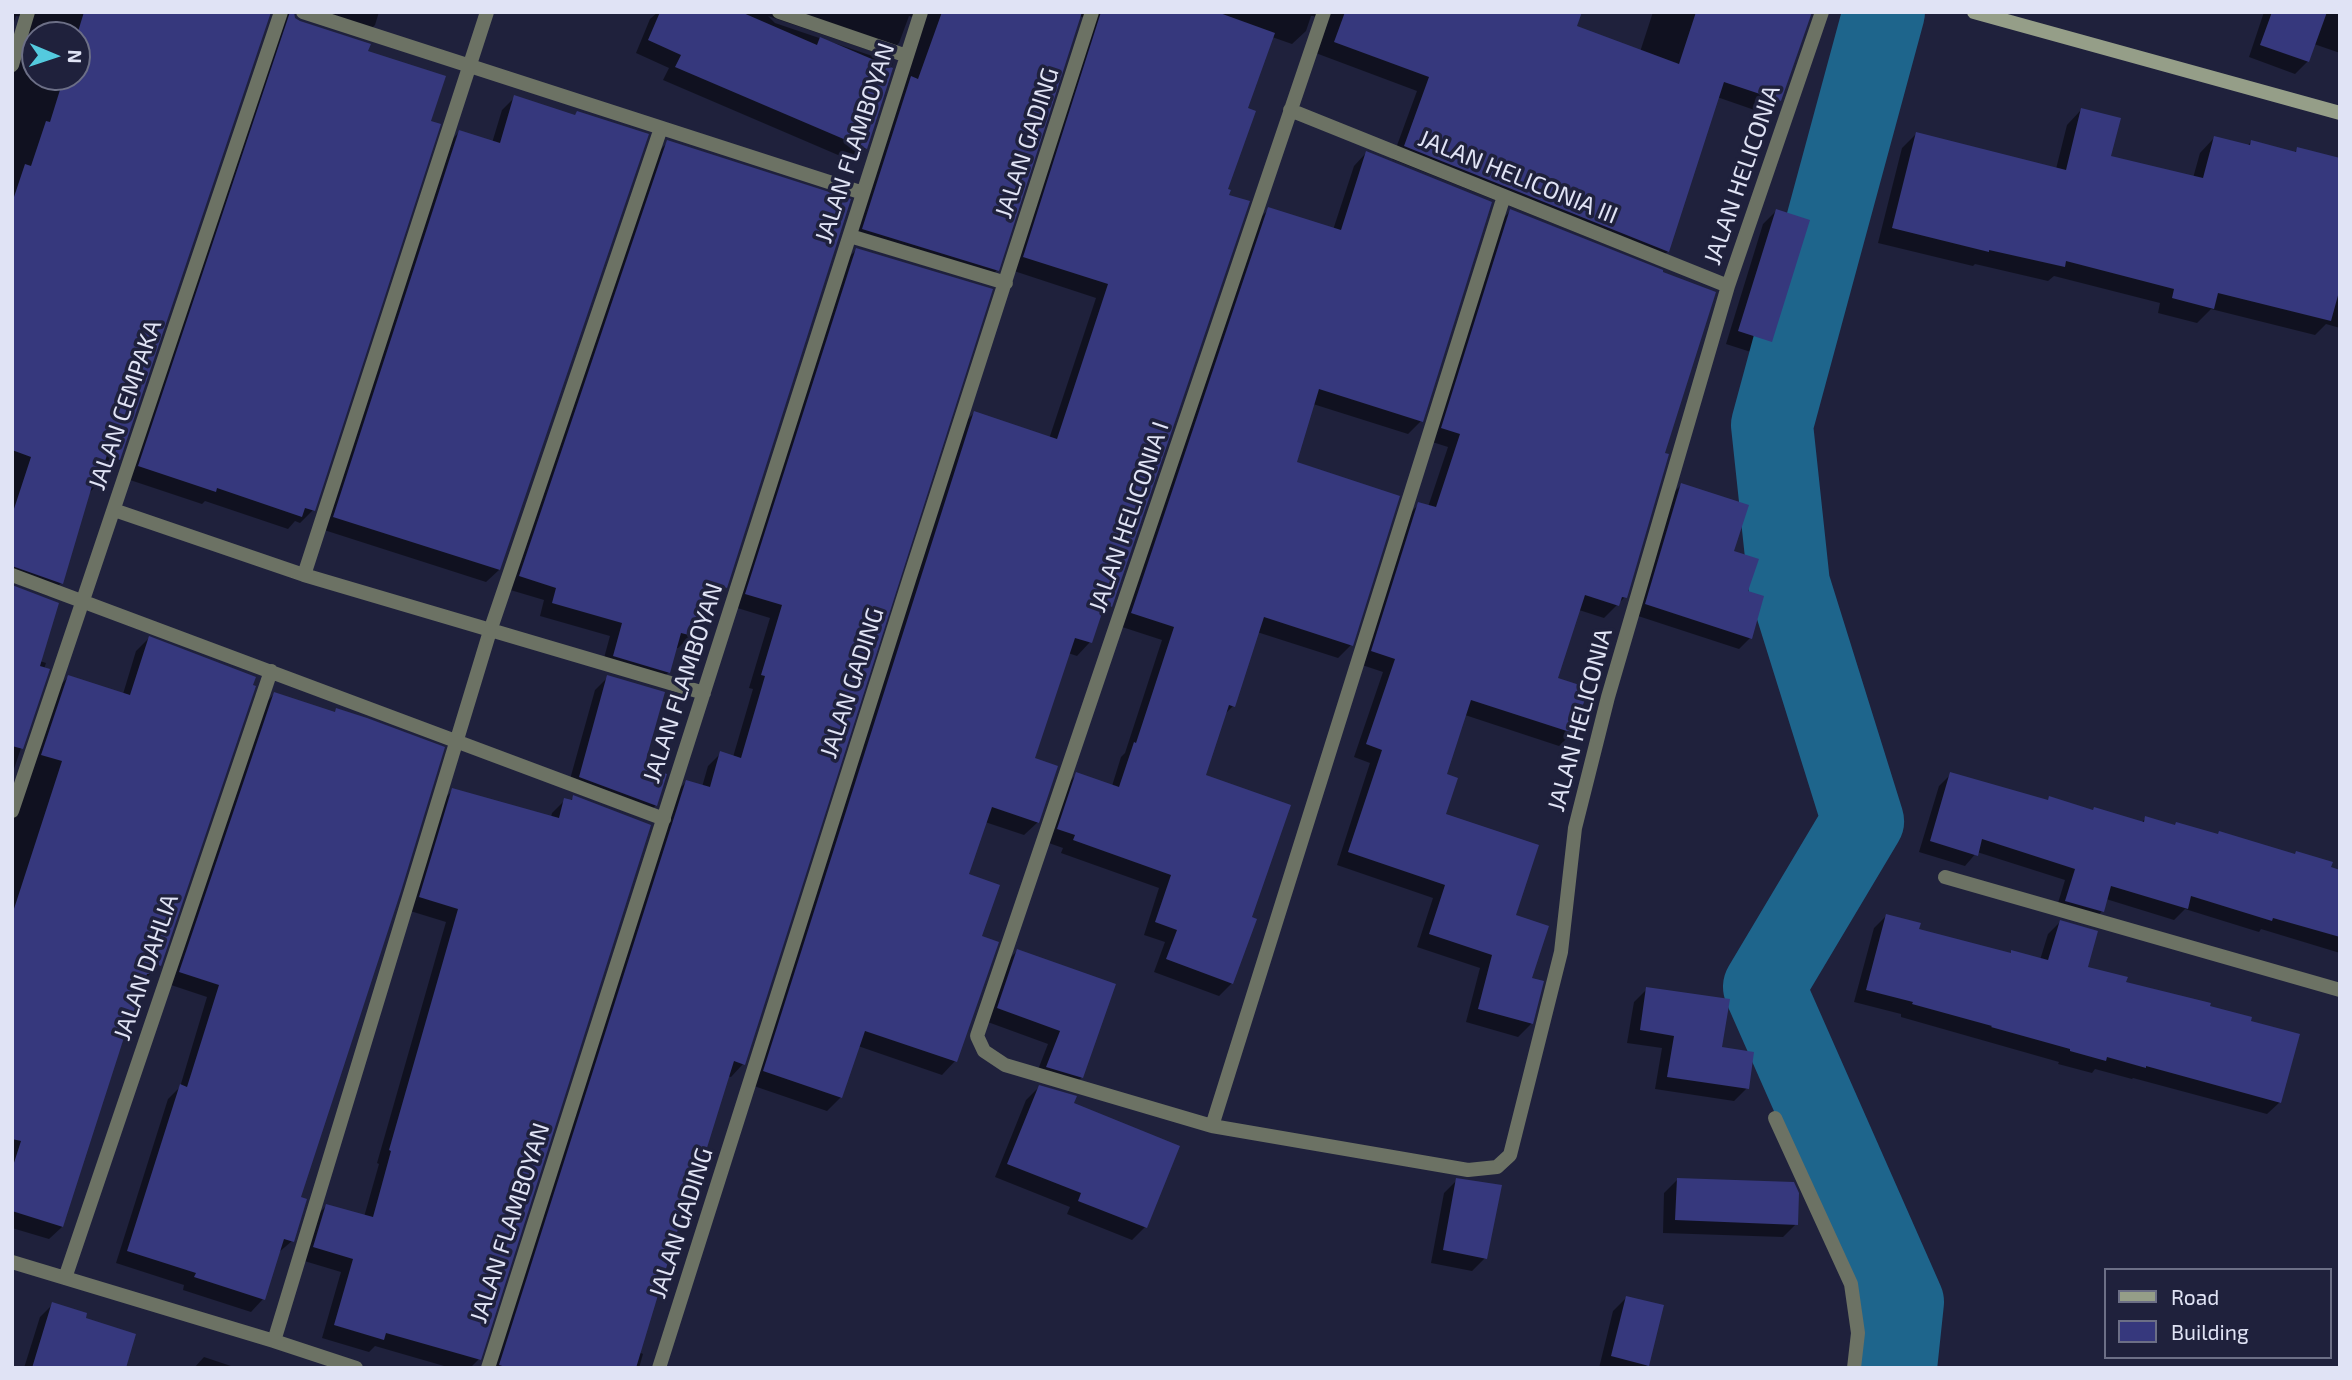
<!DOCTYPE html>
<style>
body{margin:0}
#map{position:relative;width:2352px;height:1380px;overflow:hidden;background:#1f213c;font-family:"Exo 2",sans-serif}
canvas{display:block}
.frame{position:absolute;inset:0;border:14px solid #e0e3f5;pointer-events:none}
.legend{position:absolute;left:2104px;top:1268px;width:228px;height:91px;box-sizing:border-box;background:#1f213c;border:2px solid #6c6f86;margin:0;padding:9px 12px;list-style:none;font-size:21px;color:#e0e3f5}
.legend li{display:flex;align-items:center;gap:14px;height:35px}
.legend b{width:35px;border:2px solid #6c6f86}
.north{position:absolute;left:21px;top:21px;width:70px;height:70px;box-sizing:border-box;background:#1f213c;border:2px solid #6c6f86;border-radius:50%;rotate:92deg;font-size:19px;font-weight:700;line-height:28px;text-align:center;color:#e0e3f5}
.north::after{content:'';display:block;margin:auto;width:24px;height:32px;background:#54cade;clip-path:polygon(50% 0,100% 100%,50% 72%,0 100%)}
</style>
<div id="map">
<canvas width="2352" height="1380"></canvas>
<div class="frame"></div>
<ul class="legend">
<li><b style="height:9px;background:#959e88"></b>Road</li>
<li><b style="height:19px;background:#36387d"></b>Building</li>
</ul>
<div class="north">N</div>
</div>
<script>
const c = document.querySelector('canvas').getContext('2d');
c.lineJoin = 'round';
function paint(path, color) {
  c.fillStyle = color;
  c.fill(path, 'evenodd');
}
function trace(path, color, width, dash) {
  c.strokeStyle = color;
  c.lineWidth = width;
  c.lineCap = dash ? 'butt' : 'round';
  c.setLineDash(dash || []);
  c.stroke(path);
}
function label(font, color, halo, rows, align = 'center') {
  c.font = font + ' "Exo 2",sans-serif';
  c.lineWidth = 7;
  c.setLineDash([]);
  c.textBaseline = 'middle';
  c.strokeStyle = halo;
  c.fillStyle = color;
  for (const [text, x, y, turn = 0] of rows) {
    c.save();
    c.translate(x, y);
    c.rotate((+turn || 0) * Math.PI / 180);
    c.textAlign = isNaN(turn) ? turn : align;
    if (halo) c.strokeText(text, 0, 0);
    c.fillText(text, 0, 0);
    c.restore();
  }
}
const shadow = new Path2D(`
 M12 12H269L119 459 106 472 101 470 96 486 88 494 61 583 48 596 12 582V71L22 17 16 16 12 28ZM35 35H77V77H35Z
 M289 12H292L313 510 300 523 295 521 288 529 205 501 202 504 127 479 278 24Z
 M320 12H379L375 25 362 38Z
 M658 12H1580L1575 27 1640 52 1653 12H1810L1780 100 1766 114 1717 97 1668 251 1655 264 1392 159 1417 91 1313 52 1321 23 1314 16H1311L1306 31 1292 44 1272 37 1246 109 1111 606 1098 618 1090 642 1077 656 1068 653 1033 760 1038 822 1024 835 985 822 967 875 980 937 955 1061 942 1075 858 1046 841 1097 827 1111 751 1085 961 426 974 413 1049 439 1096 298 1011 270 1085 18 1079 16 997 270 984 283 850 243 915 18 909 16 899 43 886 56 768 16 775 23 893 63 866 148 852 161 663 80 669 68 636 53 650 19Z
 M2264 12H2340V53L2314 44 2308 61 2295 74 2249 57Z
 M515 97 574 116 577 113 499 570 486 582 321 529 447 145 459 132 492 143 502 110Z
 M2081 110 2109 157 2193 178 2200 153 2214 138 2247 146 2251 142 2294 153 2298 149 2340 160V328L2326 324 2315 335 2211 309 2197 323 2158 313 2160 303 2054 276 2048 281 1975 264 1973 266 1878 243 1902 148 1916 134 2056 169 2067 125Z
 M668 142 725 587 712 600 702 597 691 635 678 648H675L669 672 655 685 601 669 610 636 540 616 544 600 507 589 655 155Z
 M1366 153 1421 421 1408 434 1313 404 1294 463 1351 645 1338 658 1257 632 1233 706 1223 716 1204 776 1250 918 1232 983 1219 996 1154 972 1165 942 1144 935 1159 888 1061 853 1063 848 1046 842 1064 787 1077 774 1112 786 1121 757 1125 753 1162 640 1119 626 1256 222 1269 209 1333 230 1354 166Z
 M1510 211 1663 454 1625 597 1604 618 1579 610 1556 679 1572 733 1559 746 1465 715 1445 775 1444 815 1514 916 1530 979 1542 982 1531 1024 1518 1037 1466 1022 1480 968 1417 947 1433 898 1337 865 1370 763 1354 757 1383 672 1359 664 1406 517 1419 504 1428 507 1448 447 1429 441 1498 224Z
 M1776 211 1770 341 1757 354 1726 344 1763 224Z
 M856 250 743 1064 731 1077 727 1076 699 1166 694 1171 639 1352 643 1354 639 1368H491L673 795 686 782 702 787 708 766 721 753 733 757 753 689 749 688 770 618 734 607 843 263Z
 M1681 485 1732 552 1746 592 1750 638 1739 649 1635 615 1670 496Z
 M12 587 40 661 46 663 44 669 47 670 12 775Z
 M149 638 159 965 146 978 144 977 130 1022 125 1026 62 1227 49 1239 12 1228V818L56 690 68 677 123 694 136 651Z
 M608 677 656 805 643 818 567 790 595 690Z
 M274 694 299 1199 292 1241 278 1253 263 1299 251 1312 183 1290 184 1285 116 1263 168 1099 180 1087 207 997 168 984 262 707Z
 M1951 774 2046 802 2050 798 2092 811 2094 809 2141 823 2146 818 2340 872V953L2261 929 2259 932 2185 909 2174 920 2106 899 2102 911 2091 923 2055 913 2065 880 1977 852 1965 866 1919 852 1939 786Z
 M453 790 551 817 552 813 565 800 570 801 574 797 479 1359 470 1368H451L375 1346 369 1352 322 1338 341 1272 301 1260 313 1219 326 1206 364 1217 379 1164 377 1163 446 922 407 910 440 803Z
 M1886 916 1917 930 2010 955 2040 960 2048 934 2060 922 2086 968 2124 983 2280 1102 2267 1114 2133 1078 2132 1079 2095 1069 2092 1073 2058 1064 2059 1062 1901 1017V1014L1854 1002 1874 928Z
 M1017 951 1114 985 1082 1077 1069 1090 1034 1080 1048 1044 985 1021 1004 964Z
 M1647 989 1720 1049 1747 1088 1734 1101 1655 1089 1662 1048 1627 1043 1634 1002Z
 M1039 1087 1072 1104 1145 1227 1132 1240 1067 1214 1070 1207 995 1177 1026 1100Z
 M1457 1180 1485 1258 1472 1271 1431 1263 1444 1193Z
 M1677 1180 1796 1224 1783 1237 1663 1233 1664 1193Z
 M1626 1298 1647 1365 1645 1368H1599L1613 1311Z
 M53 1304 83 1317 124 1368H24L40 1317Z
 M204 1357 237 1368H194Z`);
const river = new Path2D(`
 M1884 12 1772 425 1789 584 1863 821 1764 987 1903 1302 1896 1368`);
const building = new Path2D(`
 M84 12H271L120 460 107 455 97 487 92 486 63 584 12 566V515L31 457 12 450V203L25 164 31 166 46 121 50 122 64 77H77V35Z
 M290 12H294L295 18 300 21 371 44 368 51 446 76 431 121 441 124 315 511 305 508 302 517 217 488 216 492 138 466Z
 M660 12H741L817 45 820 37 893 68 867 149 675 67 681 55 648 40Z
 M942 12H1082L999 271 862 229 911 76 918 79Z
 M1101 12H1217L1275 33 1248 108 1256 111 1228 189 1231 190 1229 195 1250 201 1112 607 1105 604 1092 643 1075 638 1035 758 1058 766 1039 823 992 807 969 874 1000 885 982 936 999 942 957 1062 865 1031 842 1098 763 1071 974 411 1057 439 1108 284 1023 257Z
 M1345 12H1582L1577 26 1679 64 1696 12H1812L1781 101 1724 82 1669 252 1404 146 1429 77 1334 42Z
 M2272 12H2327L2309 62 2260 45Z
 M514 95 575 115 577 111 649 134 500 570 333 517 459 130 500 143Z
 M2081 108 2121 118 2111 156 2203 178 2214 136 2250 145 2251 140 2296 152 2297 147 2340 158V288L2331 321 2218 293 2214 309 2172 298 2174 289 2066 261 2065 267 1989 250V252L1892 228 1916 132 2066 170Z
 M667 140 851 199 727 588 708 582 693 636 681 633 670 673 613 656 622 623 552 603 556 588 519 576Z
 M1366 151 1492 202 1423 422 1319 389 1297 462 1400 496 1353 646 1264 617 1235 707 1229 705 1206 775 1291 805 1252 917 1257 919 1233 984 1166 959 1177 930 1155 922 1171 875 1073 840 1075 835 1057 829 1076 772 1119 787 1134 742 1136 743 1174 627 1131 613 1268 207 1341 230Z
 M1510 209 1663 270V272L1716 292 1665 453 1669 454 1627 598 1622 597 1619 606 1585 595 1558 678 1589 688 1573 733 1471 700 1447 774 1458 778 1446 814 1539 845 1516 915 1549 926 1532 978 1544 981 1533 1024 1478 1009 1492 955 1429 934 1445 885 1348 852 1382 750 1366 744 1395 659 1371 651 1418 502 1436 507 1460 434 1441 428Z
 M1776 209 1810 220 1772 342 1738 331Z
 M856 248 993 289 745 1065 734 1061 701 1167 697 1166 636 1368H509L499 1365 686 780 710 787 720 751 741 758 765 676 761 675 782 605 745 594Z
 M1681 483 1749 505 1734 551 1759 559 1748 591 1764 596 1752 639 1645 604Z
 M12 585 59 603 40 666 50 669 23 749 12 746Z
 M149 636 256 677 253 685 256 686 161 966 153 963 149 974H147L131 1023 129 1022 63 1227 12 1211V1169L21 1141 12 1139V915L62 761 41 755 68 675 130 695Z
 M607 675 665 692 644 767 667 774 657 806 579 777Z
 M274 692 335 712 336 708 367 718 445 747 401 891 301 1197 307 1199 294 1242 284 1239 265 1300 194 1277 196 1273 127 1251 180 1084 187 1087 219 985 179 972Z
 M1950 772 2048 800 2049 796 2093 810 2094 807 2144 822 2145 816 2175 825 2176 822 2218 834 2219 831 2295 854 2296 851 2333 862 2331 867 2340 870V937L2273 918 2272 921 2191 896 2188 909 2111 886 2104 912 2065 901 2075 869 1982 839 1978 856 1930 841Z
 M452 788 559 818 564 798 572 800 573 795 651 825 481 1360 386 1333 384 1340 334 1325 353 1259 313 1247 326 1204 373 1217 391 1151 389 1150 458 909 419 897Z
 M1886 914 1921 923 1919 929 2011 953V950L2048 960 2060 920 2098 931 2088 967 2128 977 2126 982 2211 1003 2210 1006 2252 1017 2251 1021 2300 1034 2281 1103 2146 1066V1068L2107 1057 2106 1061 2070 1051V1049L1991 1027 1992 1026 1912 1004 1913 1002 1866 990Z
 M1017 949 1116 984 1083 1078 1046 1067 1060 1031 997 1008Z
 M1646 987 1730 999 1722 1047 1754 1052 1749 1089 1667 1077 1674 1036 1640 1030Z
 M1039 1085 1077 1096 1074 1103 1180 1146 1147 1228 1078 1201 1081 1193 1007 1164Z
 M1456 1178 1502 1185 1487 1259 1443 1250Z
 M1677 1178 1794 1182 1799 1193 1798 1225 1675 1220Z
 M1626 1296 1664 1305 1649 1366 1611 1356Z
 M52 1302 87 1313 86 1318 136 1334 126 1368H32Z`);
const street = new Path2D(`
 M303 12 863 193
 M487 12 304 575 704 693
 M779 12 907 56
 M1324 12 977 1036 984 1051 1005 1065 1212 1126 1504 196
 M12 65 28 12
 M1290 110 1728 286
 M850 236 1006 283
 M114 510 304 575
 M12 575 664 819
 M12 811 281 12
 M1945 877 2340 990
 M1775 1118 1851 1284 1858 1333 1854 1368
 M1212 1126 1468 1170 1497 1167 1510 1155 1561 952 1575 828 1608 697 1728 286 1822 12
 M12 1262 274 1341 356 1368
 M65 1278 271 671
 M274 1341 490 631 661 128
 M488 1368 921 12
 M659 1368 909 580 1092 12`);
const secondary = new Path2D(`
 M1974 12 2340 113`);
const streetNames = [
 ["JALAN FLAMBOYAN",855,143,-72],
 ["JALAN GADING",1027,143,-72],
 ["JALAN HELICONIA",1742,175,-71],
 ["JALAN HELICONIA III",1518,177,22],
 ["JALAN CEMPAKA",125,405,-71],
 ["JALAN HELICONIA I",1129,517,-71],
 ["JALAN FLAMBOYAN",683,683,-72],
 ["JALAN GADING",852,683,-72],
 ["JALAN HELICONIA",1580,720,-75],
 ["JALAN DAHLIA",146,967,-71],
 ["JALAN FLAMBOYAN",510,1223,-72],
 ["JALAN GADING",681,1223,-72]
];
paint(shadow, '#0007');
trace(river, '#1e658c', 82);
paint(building, '#36387d');
trace(street, '#6c7264', 14);
trace(secondary, '#959e88', 14);
label('24px', '#e0e3f5', '#1f213c', streetNames);
</script>
